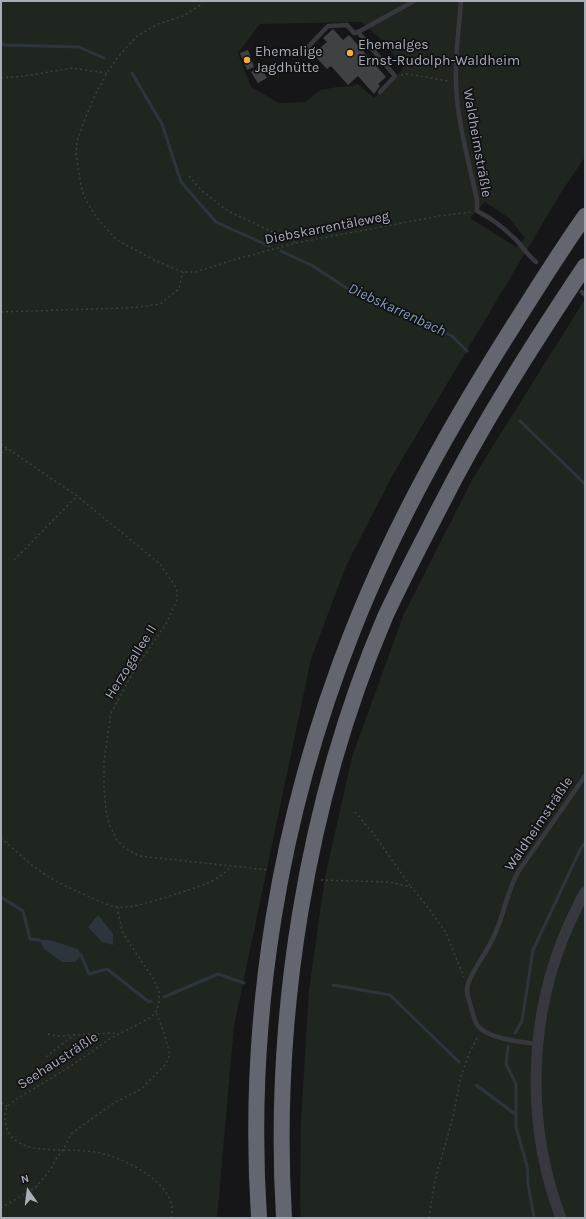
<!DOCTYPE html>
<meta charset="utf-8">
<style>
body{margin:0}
#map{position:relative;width:586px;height:1219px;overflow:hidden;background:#161618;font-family:Karla,sans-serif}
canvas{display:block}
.frame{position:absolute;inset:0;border:2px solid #a8adb8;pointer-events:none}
.north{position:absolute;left:8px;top:1171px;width:40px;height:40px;-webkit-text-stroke:3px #111113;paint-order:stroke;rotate:346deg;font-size:11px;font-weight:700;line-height:16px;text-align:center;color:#a8adb8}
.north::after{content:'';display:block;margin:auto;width:14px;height:18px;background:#a8adb8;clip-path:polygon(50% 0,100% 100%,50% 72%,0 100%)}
</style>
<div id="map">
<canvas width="586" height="1219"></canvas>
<div class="frame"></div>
<div class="north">N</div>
</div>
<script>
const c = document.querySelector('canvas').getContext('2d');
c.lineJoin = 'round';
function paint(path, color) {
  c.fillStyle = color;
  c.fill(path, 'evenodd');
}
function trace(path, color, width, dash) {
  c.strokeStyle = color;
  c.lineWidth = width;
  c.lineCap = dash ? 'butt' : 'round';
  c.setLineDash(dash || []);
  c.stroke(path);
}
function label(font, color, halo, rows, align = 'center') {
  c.font = font + ' Karla,sans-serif';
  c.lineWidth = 3.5;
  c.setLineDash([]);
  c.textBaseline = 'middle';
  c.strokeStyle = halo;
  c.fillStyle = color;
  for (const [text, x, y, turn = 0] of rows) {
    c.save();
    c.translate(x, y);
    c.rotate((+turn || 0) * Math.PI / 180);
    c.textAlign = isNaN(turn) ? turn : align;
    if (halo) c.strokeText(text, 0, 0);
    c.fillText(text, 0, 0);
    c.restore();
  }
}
const green = new Path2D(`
 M1 1H585V157L562 191 392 476 346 566 311 659 234 1026 217 1218H1ZM362 22 384 42 403 67 402 70 374 98 358 84 352 86 337 87 321 90 305 102 279 103 251 87 238 53 260 24ZM485 202 509 218 525 238 516 247 470 218Z
 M585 299V1218H301L300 1206 301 1121 309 990 325 877 352 757 403 616 473 478Z`);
const water = new Path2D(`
 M98 915 113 934V945L102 942 88 927Z
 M39 940H49L78 949 81 955 75 962H62L44 949Z`);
const stream = new Path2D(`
 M1 43 4 45 79 47 104 58
 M132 73 162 124 181 182 216 222 269 246
 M281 251 313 266 354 293 452 336 467 351
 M520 421 585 484
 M1 897 23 911 30 939 39 940
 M81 955 89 974 107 969 149 1002 151 1001
 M333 985 390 995 459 1062
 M164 997 218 974 244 983
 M515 1033 522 1021 533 950 581 848 585 843
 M508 1047 506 1064 516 1084V1127L527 1166 528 1183 534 1218
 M476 1085 515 1114`);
const building = new Path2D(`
 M333 29 343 40 349 35 386 77 378 84 380 86 374 94 358 76 348 85 331 66 327 69 313 54 327 42 323 38Z
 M248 50 254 67 247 70 240 53Z
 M260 66 267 78 258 83 251 72Z`);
const path = new Path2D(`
 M203 1 199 6 183 16 158 24 137 36 117 58 107 73 95 95 85 119 77 141 76 154 82 191 88 204 96 217 117 240 154 260 183 272H196L233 260 296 243 439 216 471 212
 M256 50 265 52 301 49
 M401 75 408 74 448 81
 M1 78 25 76 72 68 106 73
 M189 176 202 191 228 211 296 243
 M1 312 123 308 140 307 160 304 179 289 183 272
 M1 444 77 496 160 564 177 589V600L166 624 135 669 111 713 104 761V787L106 812 110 826 117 840 125 848 139 856 269 870
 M1 453 7 449
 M14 560 77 496
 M355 812 373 833 411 887
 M1 838C15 850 30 865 46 875 60 884 76 891 92 898 99 901 109 906 117 907 133 909 163 898 179 893 197 887 218 882 230 867
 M321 880 389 882 411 887 427 906 446 933 464 977
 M117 907 122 930 126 938 154 980 159 992V1004L156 1012 150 1018 111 1038 71 1066 15 1100C13 1102 10 1104 8 1106 5 1110 5 1114 5 1118 5 1135 17 1145 34 1148 54 1151 75 1149 95 1152 119 1156 161 1176 170 1200 173 1206 172 1212 171 1218
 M48 1034 58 1036 111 1033 119 1034
 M46 1057 75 1034
 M1 1103 8 1107
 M1 1208 36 1187 51 1169 56 1159 63 1150 71 1134 112 1104 141 1089 165 1065 170 1055 164 1033 156 1012
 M429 1218 435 1180 453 1117 461 1076 469 1054 478 1036`);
const service = new Path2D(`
 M461 1C459 28 455 56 456 83 457 121 469 162 477 200V211C491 218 503 227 514 238 522 245 527 255 536 262
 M307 48 328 26 347 25 354 33 358 32
 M380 92 395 76 358 32 414 1
 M582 292 585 295
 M538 1044C522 1042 487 1039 477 1025 474 1020 473 1013 471 1007 469 1000 465 992 468 984 474 967 486 954 493 938 504 917 506 893 518 872L585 776`);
const tertiary = new Path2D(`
 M561 1218C525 1124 528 1014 570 922 575 912 579 902 585 892`);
const motorway = new Path2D(`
 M259 1218C246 1019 279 816 353 630 396 521 454 419 517 320 539 285 561 250 585 216
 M284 1218C272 1018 306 802 385 617 402 580 421 544 440 507 482 424 533 344 585 266`);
const markers = [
 [350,53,4,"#f2b134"],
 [247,60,4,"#f2b134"]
];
const poiNames = [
 ["Ehemalges",358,45],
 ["Ernst-Rudolph-Waldheim",358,61],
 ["Ehemalige",255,52],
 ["Jagdhütte",255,68]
];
const streetNames = [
 ["Waldheimsträßle",477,143,80],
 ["Diebskarrentäleweg",327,228,-11],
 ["Herzogallee II",131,662,-58],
 ["Waldheimsträßle",539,824,-56],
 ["Seehausträßle",58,1061,-33]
];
const waterNames = [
 ["Diebskarrenbach",397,310,25]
];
paint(green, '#1e261f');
paint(water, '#2c353c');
trace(stream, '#2c353c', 3);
paint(building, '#404145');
trace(path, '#3d3f44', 1.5, [2, 3]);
trace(service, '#37383d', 4.5);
trace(tertiary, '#37383d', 11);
trace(motorway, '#63666e', 16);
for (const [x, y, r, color] of markers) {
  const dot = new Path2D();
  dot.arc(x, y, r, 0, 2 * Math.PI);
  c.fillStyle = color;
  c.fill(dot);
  trace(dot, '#111113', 1.5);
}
label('14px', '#a8adb8', '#111113', poiNames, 'left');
label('14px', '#a8adb8', '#111113', streetNames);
label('italic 15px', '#7f9bb3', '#111113', waterNames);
</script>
